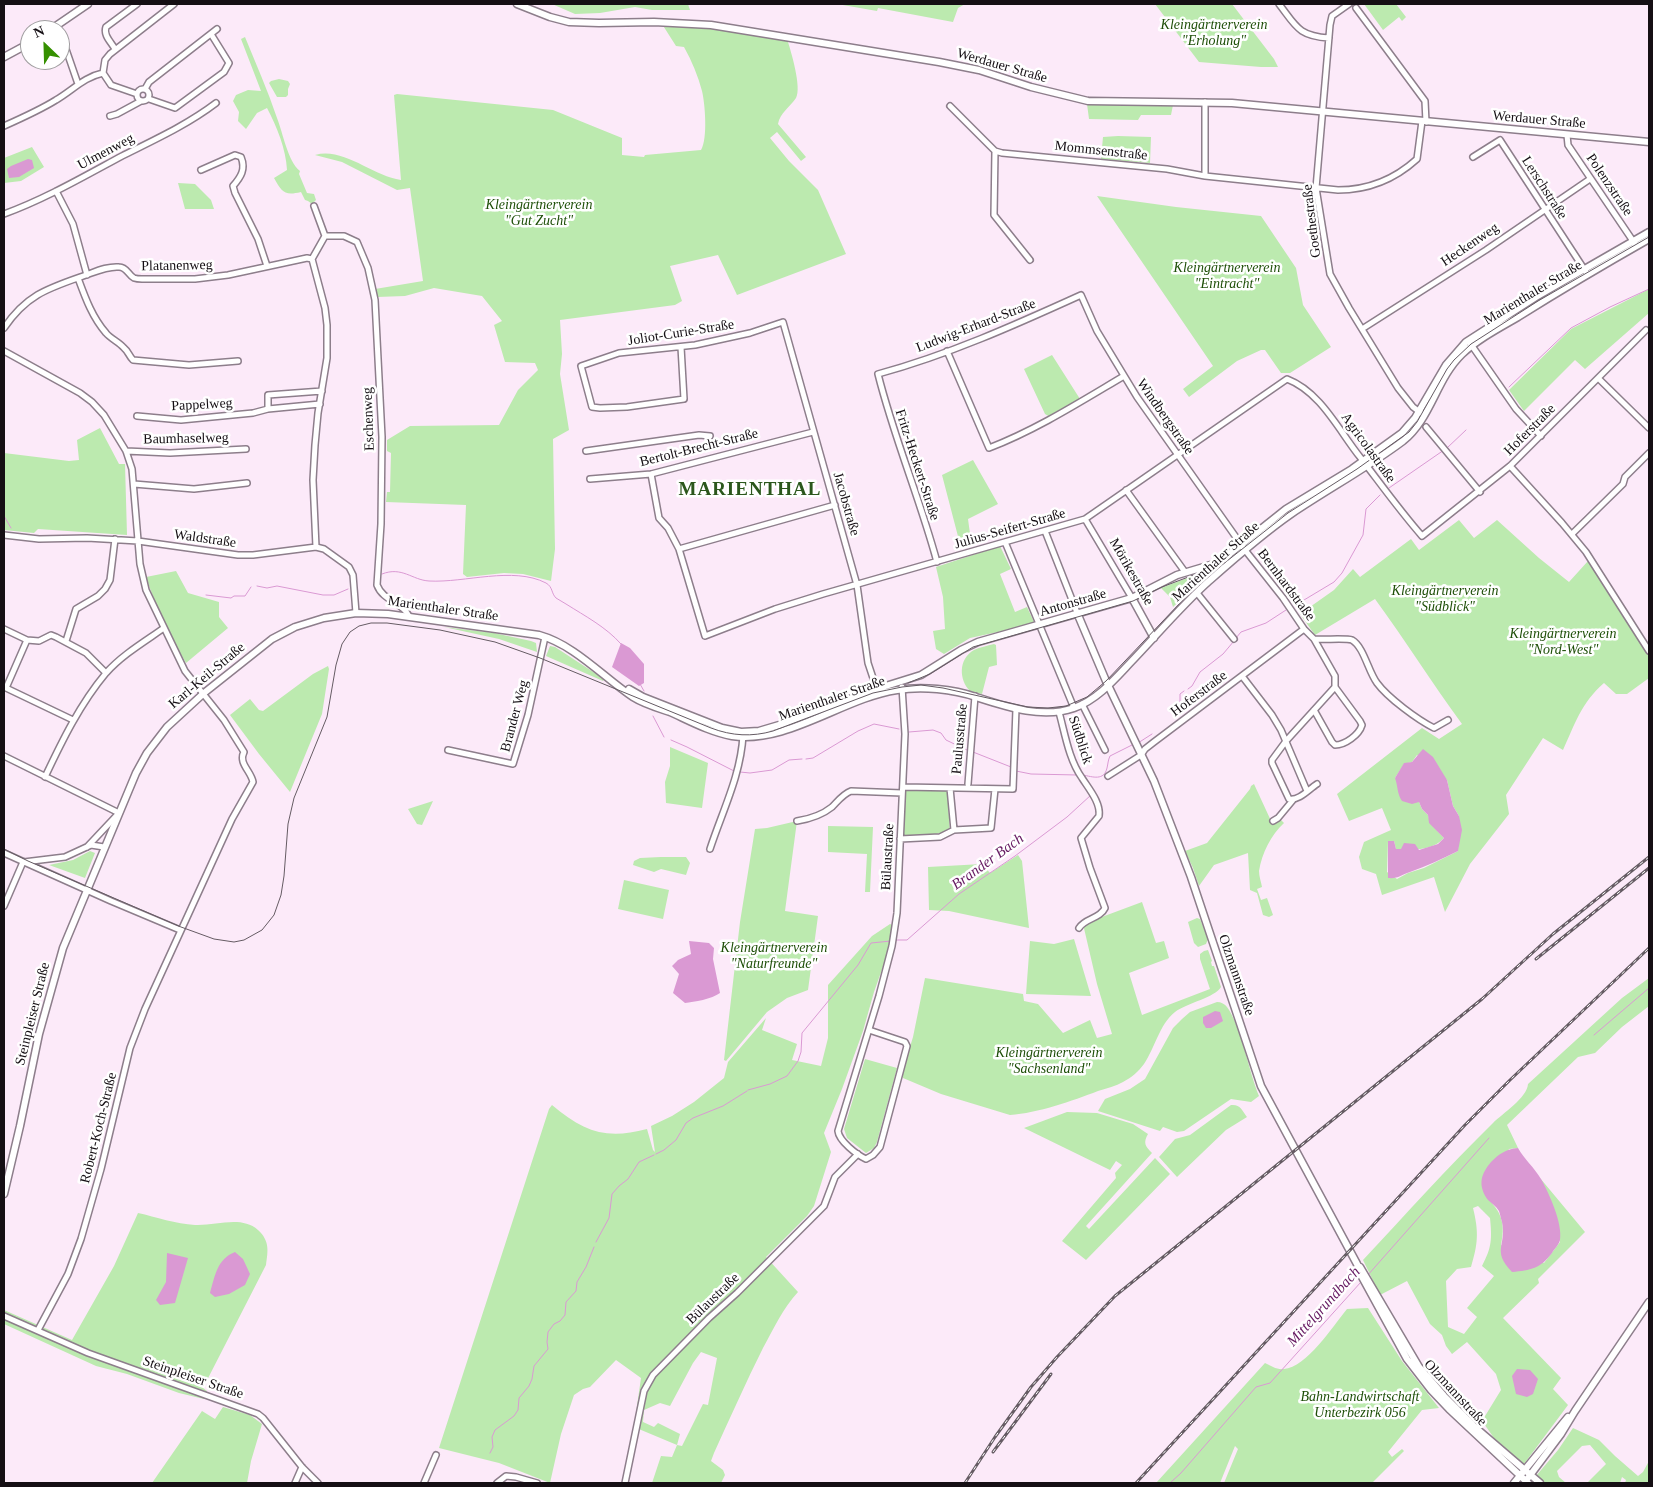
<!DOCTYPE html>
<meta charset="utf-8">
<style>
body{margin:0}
#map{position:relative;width:1653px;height:1487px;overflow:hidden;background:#fceaf9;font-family:"Times New Roman",serif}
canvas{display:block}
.frame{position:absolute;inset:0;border:5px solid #150f14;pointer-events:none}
.north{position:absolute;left:20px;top:20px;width:50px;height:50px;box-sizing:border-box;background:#fff;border:1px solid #a19fa1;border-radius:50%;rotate:336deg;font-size:14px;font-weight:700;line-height:20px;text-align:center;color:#150f14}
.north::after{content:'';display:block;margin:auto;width:18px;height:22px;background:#359000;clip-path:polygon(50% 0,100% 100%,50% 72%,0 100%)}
</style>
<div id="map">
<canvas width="1653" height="1487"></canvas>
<div class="frame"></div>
<div class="north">N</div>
</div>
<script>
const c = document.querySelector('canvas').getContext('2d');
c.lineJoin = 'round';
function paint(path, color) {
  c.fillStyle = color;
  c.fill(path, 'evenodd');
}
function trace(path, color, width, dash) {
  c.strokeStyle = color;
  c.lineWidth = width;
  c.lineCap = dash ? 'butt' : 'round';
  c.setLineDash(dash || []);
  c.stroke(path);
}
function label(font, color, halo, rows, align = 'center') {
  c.font = font + ' "Times New Roman",serif';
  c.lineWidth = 5;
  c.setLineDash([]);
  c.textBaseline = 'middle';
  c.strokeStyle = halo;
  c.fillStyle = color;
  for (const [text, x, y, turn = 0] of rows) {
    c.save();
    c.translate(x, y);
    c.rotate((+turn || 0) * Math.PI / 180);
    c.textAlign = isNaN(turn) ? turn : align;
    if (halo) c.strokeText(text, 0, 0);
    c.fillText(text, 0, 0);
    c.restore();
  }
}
const green = new Path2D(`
 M552 4H688L690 10H652L635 7 600 13 575 14Z
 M837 4H965L958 8 953 22 878 8 877 11Z
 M1155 4H1232L1274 59 1278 67H1261L1199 62Z
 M1364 4H1396L1406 17 1402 21 1399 17 1383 30Z
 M662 24H682L787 39C791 51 802 88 796 98 790 107 780 113 778 124L806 157 801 161 777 132 770 138 789 161 818 190 846 254 737 295 718 255 670 266 682 301 675 305 560 320 562 354 560 374 569 430 553 439 555 549 551 581 523 574 504 573 467 577 463 574 466 505 386 502 387 492H390L391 453 387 451V440L410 426 499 425 518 390 538 370 535 363 505 362 494 325 502 321 482 296 434 288 405 296 377 297 375 289 423 281 410 188 397 190 342 162 315 155C344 147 372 176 401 180L394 95 397 94 553 110 622 138V155L644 157 645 155 701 150C708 139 705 103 702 91 698 76 692 61 684 47L676 46Z
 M245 37C256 64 268 91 277 118 283 133 288 162 300 171L299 174 307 193 314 194 316 200 312 204 308 201 305 200 301 192C284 196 282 192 274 178L287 170C286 149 277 127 267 108L257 113 246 129 238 121 239 112 233 101 236 95 248 90 261 91 241 39Z
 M279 79 288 81 290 84 288 89V95L286 97H277L269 83 271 81Z
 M1087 104 1173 105 1171 115H1141L1138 120 1089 119Z
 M1118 136 1151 137 1150 163 1101 159 1103 137Z
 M32 147 44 167 21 181 4 183V158Z
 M178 183 195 184 211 200 214 209H185Z
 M1097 196 1176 207 1261 216 1296 268 1303 305 1331 347 1290 373H1281L1265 350H1261L1237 361 1189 397 1183 389 1213 366Z
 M1649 289V313L1585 369 1575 360 1524 411 1509 390 1571 329Z
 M1052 355 1080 399 1050 417 1045 414 1024 369Z
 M100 428 119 464H125L127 535 38 529 34 533 4 530V453L69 461 79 460 77 440Z
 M973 460 998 504 968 519 971 541 960 544 942 475Z
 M1459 520 1474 538 1497 520 1539 558 1569 582 1588 561 1649 654V678L1627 694H1616L1604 683C1581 703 1575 724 1563 750L1543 738 1506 795 1509 814 1470 864 1445 912 1434 877 1382 895 1376 874 1362 869 1359 857 1364 842 1391 830 1382 808 1349 821 1337 794 1422 728 1439 739 1462 724C1432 683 1405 640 1375 599L1315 635 1300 614 1334 590 1353 569 1360 577 1411 539 1419 550ZM1417 755 1447 780 1453 806 1459 816 1458 851 1424 868 1408 873 1397 879 1387 872 1388 841H1394L1396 849C1413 849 1431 852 1444 838L1430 823 1428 815 1422 809 1419 802 1395 778 1404 764 1412 762Z
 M1000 546 1011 569 1000 574 1015 612 1027 607 1035 624 970 638 944 654 936 649 933 631 945 629 943 597 936 567Z
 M176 571 188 593 219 602V617L228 628 186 663C170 636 156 607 146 577Z
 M1195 575 1197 584 1173 607 1170 597 1161 588Z
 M444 627 494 633 531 641 536 643 537 652 499 639Z
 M994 644 996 645 997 665 989 667 982 694 970 691C959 680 958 659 974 650 980 647 987 646 994 644Z
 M550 646 555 647 604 679 603 681 546 656Z
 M328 666 329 669 322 714 290 792 259 754 230 715 250 699 259 710 263 711 313 674Z
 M670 747 708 763 702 808 666 803 665 782 670 766Z
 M1254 784 1272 823 1280 819 1284 823C1271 835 1262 853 1259 871 1259 876 1261 882 1262 887L1257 889 1261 900 1267 898 1273 915 1269 917 1263 915 1257 893 1250 890 1248 853 1214 865 1199 886 1193 868 1185 851 1207 843 1250 789 1251 786Z
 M906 789 947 790 950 831 926 836H903Z
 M433 801 422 825 417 824 408 809Z
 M797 821 785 911 818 916 808 990 787 998 767 1012 726 1061 724 1060 740 922 755 829 767 828Z
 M828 826 873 827 870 892H865L867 854 828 852Z
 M90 851 95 853 85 878 49 865 73 860Z
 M1018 855 1022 861 1029 928 949 911 929 910 928 867 982 864 990 873Z
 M661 857H686L690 863 686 875 661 869 654 872 633 865 634 861 640 858Z
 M624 880 669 890 663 919 618 909Z
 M1142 902 1156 943 1164 941 1169 958 1129 973 1142 1015 1210 989 1200 959V954L1204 951 1208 950 1212 961 1211 962 1212 966H1214L1221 987C1216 997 1187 1003 1175 1012 1159 1025 1155 1048 1144 1064 1139 1071 1131 1078 1123 1082 1116 1086 1107 1088 1098 1091 1072 1101 1038 1113 1010 1115L941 1094 903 1078 902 1073 913 1037 925 978 1023 994 1024 1001 1038 1004 1063 1033 1090 1020 1097 1038 1112 1034 1097 984 1083 924Z
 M1197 918 1200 919 1208 939 1206 944 1198 947 1194 943 1188 922Z
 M890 924 897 927 874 992 863 1031 842 1089 824 1133 831 1152 814 1206 807 1216 766 1257 798 1292C783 1308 774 1328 763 1348 746 1382 730 1418 714 1453L711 1461 723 1470 725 1475 721 1483H652L661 1456 672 1457 677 1445 634 1427 641 1378 616 1360 590 1387 583 1389 574 1395 561 1434 550 1483 499 1463 439 1448 549 1109 552 1105C584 1132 606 1140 647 1129L653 1150 655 1152 651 1126 672 1116 694 1102 724 1078 728 1062 766 1018 762 1030 797 1044 792 1060 821 1066 828 1038V985L872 936ZM701 1352 717 1358 708 1405 703 1404 682 1446 677 1445 680 1434 658 1423 654 1427 643 1422 644 1410 660 1403 670 1406 693 1363Z
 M1074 939 1091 996 1026 994 1030 941 1054 944Z
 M1649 978V1006L1622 1027 1595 1053 1578 1057 1507 1125 1518 1148 1509 1149 1489 1200C1503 1214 1505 1226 1501 1245L1544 1263 1560 1242 1550 1201 1540 1178 1585 1232 1538 1279 1539 1283 1503 1318 1561 1378 1553 1389 1568 1405 1524 1464 1494 1438 1482 1421 1501 1390 1496 1374 1467 1342 1452 1354 1446 1346 1442 1335 1430 1324 1407 1281 1380 1295 1363 1260C1406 1214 1448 1167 1493 1123 1503 1113 1527 1098 1528 1084L1622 998ZM1478 1206 1490 1218C1492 1239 1492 1247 1482 1266L1494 1276 1467 1308 1477 1317 1464 1334 1448 1327 1446 1281 1457 1269 1471 1267C1478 1244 1479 1232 1473 1208Z
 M1217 1002C1221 1002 1225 1004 1227 1007 1241 1026 1249 1072 1259 1096L1251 1102 1231 1099 1184 1131 1177 1132 1163 1127 1160 1131 1098 1111 1105 1099 1130 1089 1145 1079 1173 1028 1182 1019 1190 1012Z
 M865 1059 897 1068 877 1142 874 1148 866 1153 847 1138 844 1129Z
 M1231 1105C1240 1104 1242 1110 1247 1117L1226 1130 1177 1177 1159 1157 1175 1139 1190 1135Z
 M1067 1112 1097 1113 1133 1124 1148 1134C1143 1143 1145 1146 1152 1153L1086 1226 1089 1229 1155 1158 1170 1174 1086 1260 1062 1241 1116 1178 1115 1173 1122 1165 1116 1161 1110 1170 1024 1128Z
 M138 1213C156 1217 176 1224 195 1225 216 1226 241 1215 258 1230 270 1241 268 1251 266 1265L203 1388 207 1391 204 1399 179 1393 127 1374 96 1366 4 1324V1310L72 1340 114 1266Z
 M1368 1308 1402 1361 1439 1408 1422 1410 1388 1452 1392 1457 1402 1449 1404 1451 1372 1483H1224L1238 1449 1235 1446 1220 1483H1156L1265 1363C1271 1366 1277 1370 1284 1369 1306 1368 1333 1326 1347 1309Z
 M223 1407 250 1415 262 1424 251 1461 247 1483H152L202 1411 215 1419Z
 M1573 1428 1599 1440 1615 1456 1638 1476 1643 1472 1649 1461 1648 1483H1625L1626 1480 1622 1477 1620 1483H1587L1606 1464 1590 1445 1582 1446 1557 1471 1559 1477 1566 1483H1530L1558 1450Z`);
const water = new Path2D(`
 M28 159 32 160 34 168 19 177 9 178 7 169 11 166Z
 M621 643 630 648 644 664V683L639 686 612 667Z
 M1423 749 1433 757 1447 780 1453 806 1459 816 1462 830 1458 851C1442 859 1427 866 1410 872 1401 875 1398 879 1388 878V841H1394L1396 849H1401L1404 843 1415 844 1419 850 1438 844 1444 838 1429 823 1428 815 1422 809 1419 802 1412 804 1402 801C1397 794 1398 786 1395 778L1404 763 1412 762Z
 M689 941 709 943 714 948 713 959 720 993C712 999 694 1002 685 1003L673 993 679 974 672 966 678 960 691 954Z
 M1215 1011 1220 1012 1223 1021 1211 1028H1206L1203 1023V1017Z
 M1518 1148C1524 1159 1534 1167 1541 1179 1549 1193 1563 1224 1560 1240 1559 1245 1554 1249 1552 1253 1540 1269 1531 1270 1512 1272 1491 1250 1507 1246 1502 1222 1501 1219 1500 1214 1499 1211 1496 1206 1491 1203 1488 1200 1478 1186 1480 1175 1491 1162 1499 1154 1506 1149 1518 1148Z
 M235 1252 243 1259 250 1274 245 1285 229 1294 215 1297 210 1293C215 1276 217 1259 235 1252Z
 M167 1253 188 1258 175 1303 160 1305 156 1300 166 1282Z
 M1517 1369 1530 1370 1538 1379 1533 1394 1527 1397 1516 1394 1512 1376Z`);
const stream = new Path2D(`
 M1509 387 1571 328 1610 307 1649 289
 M1447 448 1466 430
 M1389 488 1444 450
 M4 516 11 528
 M382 574C402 566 412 580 429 581 465 583 513 566 546 583 553 587 551 593 556 598 559 600 563 602 566 604 585 616 606 627 621 644
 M257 586 267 588 277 586 323 595H334L348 589
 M206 595 231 598 234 596H245L251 587
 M1294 604 1304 600 1334 582 1342 573 1363 535 1366 509 1380 495
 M1236 638 1241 632 1266 623 1286 610
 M640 684 644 691
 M1188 689 1192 686 1200 672 1223 654 1234 641
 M1178 714 1180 706V694L1184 691
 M653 716 664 737
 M909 732 933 730 941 733 946 740 969 751
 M671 740 687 747 734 771
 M1138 743 1152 734
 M973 752 1011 767
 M806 759 813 758 858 731 874 724 899 729
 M1016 771 1031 774 1077 775
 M740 772 750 773 772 770 789 760 802 759
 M1083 775C1093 777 1104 781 1107 768 1108 764 1108 760 1110 756L1134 744
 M896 940H907L959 894 1015 856 1067 817 1091 795
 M1594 1035 1649 988
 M748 1090 770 1084 787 1076 798 1061 801 1052 802 1033 858 965 871 943 891 941
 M656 1154 664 1150 676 1140 686 1123 693 1118 723 1106 747 1091
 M596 1242 609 1218 612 1194 619 1186 628 1179 639 1162 654 1155
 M1367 1276 1489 1138
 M490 1453 493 1447 492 1437 495 1430 514 1416 518 1410 519 1398 529 1386 532 1379 534 1366 548 1349 547 1342 548 1332 554 1324 560 1321 565 1315 566 1302 576 1291 577 1282 586 1267 594 1247
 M1170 1483 1181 1473 1256 1387 1270 1383 1361 1282`);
const minor = new Path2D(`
 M1279 4C1296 26 1298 36 1329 38
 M1349 4 1332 16 1330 25 1316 188 1330 274 1349 308 1398 388 1413 407 1421 413
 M1356 8 1425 101 1426 122
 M60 32 78 84
 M115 49C111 42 103 35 106 27L137 4
 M137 95a6 6 0 1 1 12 0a6 6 0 1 1-12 0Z
 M145 89 149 82 217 29
 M137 94 111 85 103 73 105 60 110 54 174 4
 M149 99 175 108 224 72 229 63 211 34
 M950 106 995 151 1002 153 1167 169 1205 176 1338 190C1368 190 1395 179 1417 159L1422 121
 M110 116 117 114 141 101
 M4 126C22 118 40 110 56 100 73 90 84 77 103 73
 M1567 135 1568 145 1635 244
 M995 151 994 215 1030 260
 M1473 157 1500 140 1586 272
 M201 170 235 155 241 157C246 169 241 177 233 186L235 193 258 239 267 266
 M1205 176V102
 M56 191 73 224 87 275
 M314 206 325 236
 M4 214C45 199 83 177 122 156 154 140 187 125 216 103
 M78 278C85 297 92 317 106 333 111 339 119 342 124 348 128 351 129 356 133 360L189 365 238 361
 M4 328C27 294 49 288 86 275 97 271 108 266 119 267 127 267 128 275 134 278 137 279 139 279 142 279H195L228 275 307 258 312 259
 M1362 329 1486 250 1590 179
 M1470 343 1516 409 1541 436
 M681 347 684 399 627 407 600 408 592 407 581 366 619 353 695 345 750 333 783 322 857 585 868 663 877 690
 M4 351 80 393 92 402 104 415 126 451 132 469 140 564 146 590 185 671 224 720 244 752C238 763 251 771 253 782L232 819 145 1009 130 1048 101 1169 81 1239 68 1274 38 1330
 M947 351 989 448C1036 430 1080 402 1124 376
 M1598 378 1649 428
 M268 409V395L322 391
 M137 416 181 420 253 413 268 409 320 404
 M1426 427 1480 492
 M126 451 170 453 246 449
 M586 451 699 435 710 436
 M1510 466 1562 523 1586 552 1649 651
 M651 474 659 518 668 528 679 549 705 636 775 609 823 594 1085 519 1287 379C1321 392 1339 431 1360 457 1380 483 1400 511 1422 536L1510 466 1646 330
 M590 479 651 474 813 432
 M134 484 194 489 247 483
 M1126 490 1185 572
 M1085 519 1132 598
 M1045 531 1078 615
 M1572 534 1623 484 1625 477 1649 453
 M4 535 39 539 87 538 138 541 238 555H253L316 547 324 549 349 567 353 575 356 613
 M1005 542 1074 708
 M316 547 313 480 315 445 318 413 327 358V325L325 308 312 259 325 236H344L357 242 368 268 375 300 382 437 381 524 377 585C383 601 402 602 409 616
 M679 549 835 505
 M937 562C920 499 894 438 878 374 948 355 1015 325 1081 295L1097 331 1137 397 1245 550 1283 598 1304 629 1314 639C1322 640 1347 638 1352 640 1364 647 1368 671 1377 683 1388 698 1418 720 1434 728L1448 720
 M1197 593 1234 639
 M4 629 27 640 39 641 51 635 56 637 86 653 106 673
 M1314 639 1335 676V687L1360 721 1362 725C1359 735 1345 745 1335 745L1332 742 1314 710
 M66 641 76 609 98 596 105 589 110 580 115 539
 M1242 676 1272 715 1281 730 1307 791
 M4 687 73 720
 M6 688 27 640
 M1082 704 1105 750
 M1059 712C1065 734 1069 760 1082 778 1089 789 1101 803 1099 816L1081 838 1090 868 1105 908C1100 919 1085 918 1079 928
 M448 750 513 764 528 715 545 637
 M4 756 119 813 87 847
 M1108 776 1141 755 1145 749 1154 742 1304 629
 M45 777C62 741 80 704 106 673 122 655 144 642 164 628
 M968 784 975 696
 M1317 784C1309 789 1299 801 1289 799L1272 763V760L1286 741 1335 687
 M903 787 1013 789 1016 709
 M950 788 954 830
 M797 821C810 819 822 815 832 807 838 801 843 794 851 791L902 793
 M1273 821 1278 818 1293 800
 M900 839 940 837 954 830 991 828 995 789
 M710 849C722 812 741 775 743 735
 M4 853 111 901 180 930
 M24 862 65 857 91 845 104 847
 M4 906 23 862
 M869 1030 905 1042 907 1046 880 1147 873 1155 866 1159C857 1155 839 1141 838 1131L879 996 892 946 897 913 905 734 902 687
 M4 1316 88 1353 258 1414 263 1418 302 1467 318 1483
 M295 1483 302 1467
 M424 1483 436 1455
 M497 1483 506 1476 516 1477 537 1483
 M625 1483 644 1391 653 1375 709 1318 737 1293 824 1206 835 1177 858 1154`);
const major = new Path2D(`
 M517 4 550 17 569 22 599 23 654 22 711 25 939 62 979 70 1031 87 1088 101 1232 103 1649 142
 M50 30 88 4
 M4 57 30 43
 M1132 598 1154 638
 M1078 615 1106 681 1154 781 1191 877 1261 1086 1357 1264 1361 1275 1407 1359 1431 1390 1449 1409 1528 1483
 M629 689 643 697 722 728 741 732 759 731 786 723 876 689 921 675 961 650 978 642 1132 598 1177 575 1214 564 1222 560 1286 509 1352 469 1402 433 1415 418 1446 365 1466 342 1536 297 1649 232
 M4 1194 20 1126 39 1034 63 948 136 773 147 753 167 727 204 693 272 639 295 627 324 618 356 613 388 614 539 635C575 645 603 677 633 697 644 704 658 708 670 712 690 721 710 732 732 736 788 744 843 698 897 690 922 686 953 689 976 697 1007 707 1042 719 1074 708 1097 700 1114 680 1130 663 1156 636 1181 606 1209 581 1235 558 1262 534 1291 514 1328 489 1367 468 1403 441 1431 419 1436 379 1462 354 1478 339 1499 328 1518 317 1561 290 1605 264 1649 239
 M1360 1267 1419 1367 1444 1396 1477 1429 1540 1483
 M1528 1478 1561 1434 1575 1411 1649 1302
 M1514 1483 1568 1417`);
const tram = new Path2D(`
 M908 683 930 674 973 647 1133 601 1162 587 1212 568
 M4 849 28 861 181 927 214 939 234 942 244 940 262 930 274 915 281 895 284 876 288 824 294 798 327 717 336 665 342 644 350 632 359 626 371 623H387L440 630 495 642 540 658 711 728C732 736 752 737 773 731L873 693 902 687 921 685 943 688 1028 707 1048 708 1066 706 1087 697 1106 681 1199 583 1288 513 1357 469 1409 432 1417 422 1447 369 1454 360 1471 344 1538 301 1649 237`);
const rail = new Path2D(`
 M1536 959 1649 868
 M993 1452 1051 1374
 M965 1483 995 1437 1031 1387 1057 1357 1115 1296 1482 999 1553 934 1649 857
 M1136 1483 1465 1125 1510 1080 1649 948`);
const parkNames = [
 ["Kleingärtnerverein",1214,25],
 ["\"Erholung\"",1214,41],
 ["Kleingärtnerverein",539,205],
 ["\"Gut Zucht\"",539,221],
 ["Kleingärtnerverein",1227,268],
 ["\"Eintracht\"",1227,284],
 ["Kleingärtnerverein",1445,591],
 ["\"Südblick\"",1445,607],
 ["Kleingärtnerverein",1563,634],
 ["\"Nord-West\"",1563,650],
 ["Kleingärtnerverein",774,948],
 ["\"Naturfreunde\"",774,964],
 ["Kleingärtnerverein",1049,1053],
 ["\"Sachsenland\"",1049,1069],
 ["Bahn-Landwirtschaft",1360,1397],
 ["Unterbezirk 056",1360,1413]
];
const streetNames = [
 ["Werdauer Straße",1002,66,16],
 ["Werdauer Straße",1539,120,5],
 ["Mommsenstraße",1101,151,6],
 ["Ulmenweg",106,152,-28],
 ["Polenzstraße",1609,185,56],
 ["Lerschstraße",1544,188,57],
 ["Goethestraße",1312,221,-97],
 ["Heckenweg",1470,245,-34],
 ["Platanenweg",177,266,-1],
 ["Marienthaler Straße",1533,293,-31],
 ["Ludwig-Erhard-Straße",976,326,-21],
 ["Joliot-Curie-Straße",681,333,-9],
 ["Pappelweg",202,405,-3],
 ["Windbergstraße",1165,417,55],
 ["Eschenweg",369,419,-92],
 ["Hoferstraße",1530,430,-45],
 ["Baumhaselweg",186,439,-1],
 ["Bertolt-Brecht-Straße",699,448,-14],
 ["Agricolastraße",1368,448,54],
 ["Fritz-Heckert-Straße",917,465,72],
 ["Jacobstraße",846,504,74],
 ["Julius-Seifert-Straße",1010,529,-16],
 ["Waldstraße",205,539,8],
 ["Marienthaler Straße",1216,562,-42],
 ["Mörikestraße",1131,572,60],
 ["Bernhardstraße",1286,585,53],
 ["Antonstraße",1073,603,-16],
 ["Marienthaler Straße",443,609,8],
 ["Karl-Keil-Straße",207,676,-40],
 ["Hoferstraße",1199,694,-37],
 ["Marienthaler Straße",832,699,-19],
 ["Brander Weg",515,716,-75],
 ["Paulusstraße",960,739,-85],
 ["Südblick",1080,740,72],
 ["Bülaustraße",888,857,-87],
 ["Olzmannstraße",1236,975,71],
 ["Steinpleiser Straße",33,1014,-76],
 ["Robert-Koch-Straße",99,1128,-76],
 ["Bülaustraße",713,1299,-44],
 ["Steinpleiser Straße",193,1378,19],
 ["Olzmannstraße",1455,1393,47]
];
const waterNames = [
 ["Brander Bach",988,862,-36],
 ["Mittelgrundbach",1324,1307,-48]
];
const districtNames = [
 ["MARIENTHAL",750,490]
];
paint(green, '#bceaaf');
paint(water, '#da99d3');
trace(stream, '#da99d3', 1);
trace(minor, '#8d7e8b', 8);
trace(major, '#8d7e8b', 9);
trace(minor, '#fff', 5);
trace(major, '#fff', 6);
trace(tram, '#655b63', 1);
trace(rail, '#655b63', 3);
trace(rail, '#fff', 1, [4]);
label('italic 14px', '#1e4f08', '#fff', parkNames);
label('14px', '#150f14', '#fff', streetNames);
label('italic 15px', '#651961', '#fff', waterNames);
c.letterSpacing = '1px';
label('bold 19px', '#2b571c', '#fff', districtNames);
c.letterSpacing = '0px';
</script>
